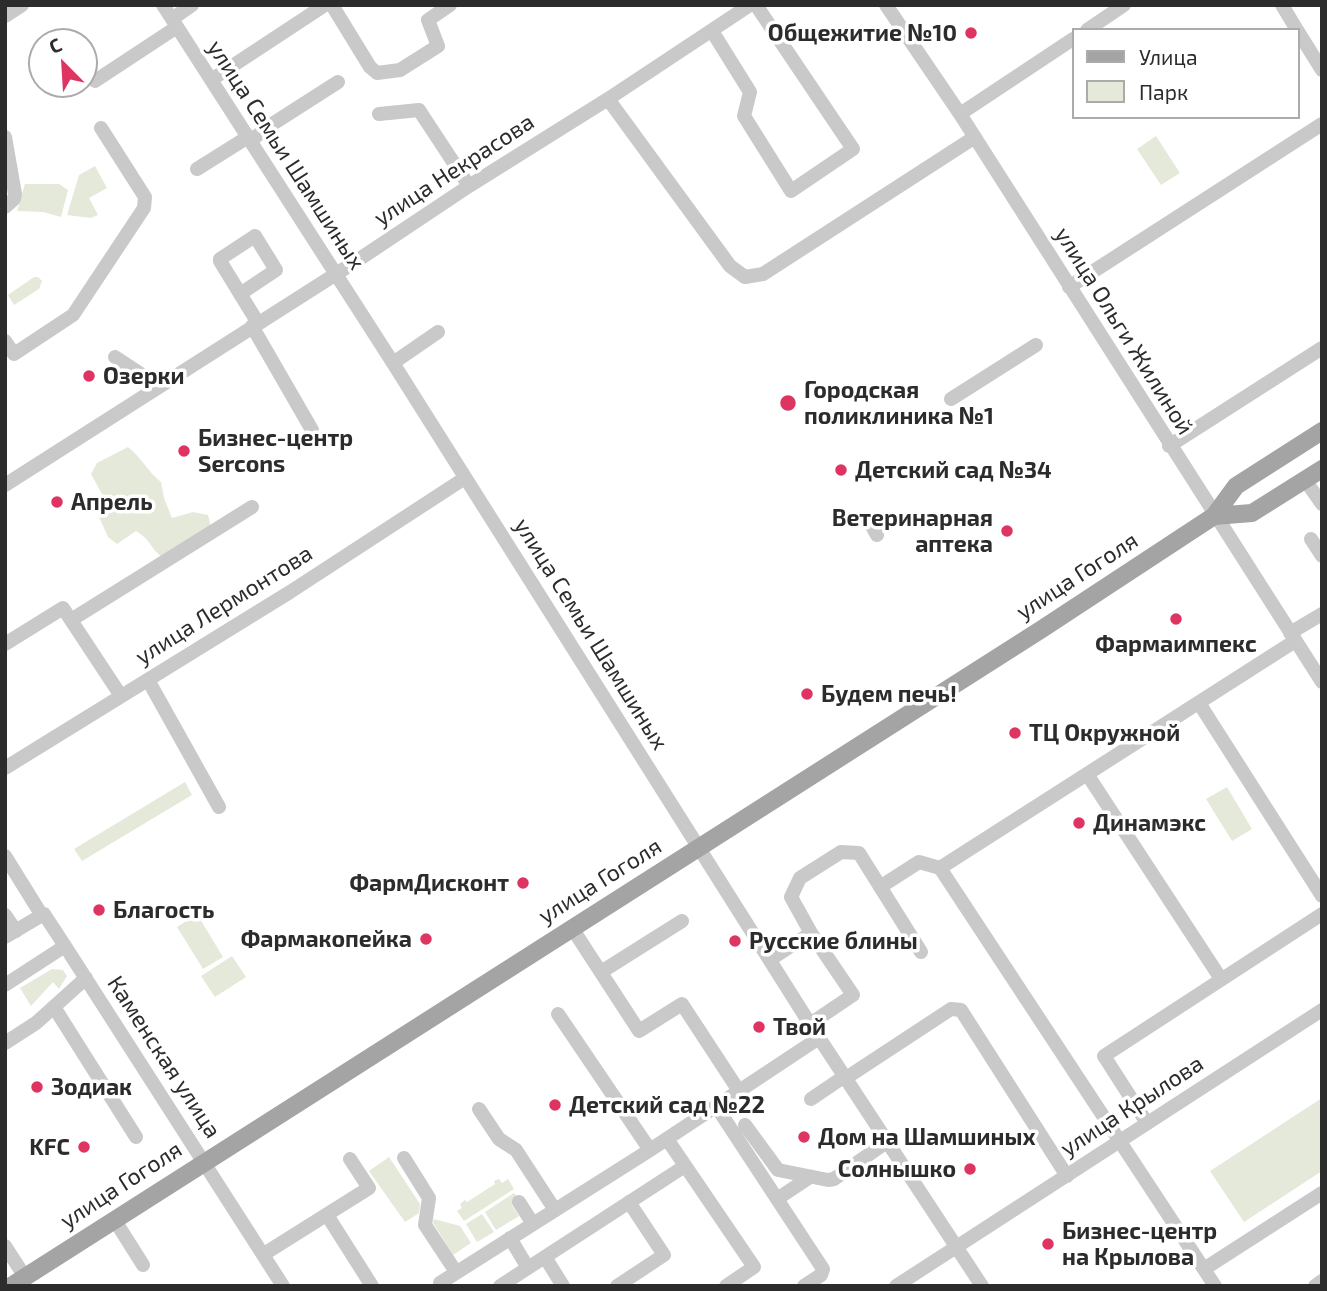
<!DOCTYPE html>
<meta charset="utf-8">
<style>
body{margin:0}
#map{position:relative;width:1327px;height:1291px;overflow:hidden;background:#fff;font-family:"Exo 2",sans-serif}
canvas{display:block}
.frame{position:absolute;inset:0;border:7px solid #2c2c2c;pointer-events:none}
.legend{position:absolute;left:1072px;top:28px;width:228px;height:91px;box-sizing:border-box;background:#fff;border:2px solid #ababab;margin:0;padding:9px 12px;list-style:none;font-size:21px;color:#2c2c2c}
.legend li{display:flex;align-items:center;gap:14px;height:35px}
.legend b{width:35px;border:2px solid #ababab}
.north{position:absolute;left:28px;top:28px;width:70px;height:70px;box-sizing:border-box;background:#fff;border:2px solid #ababab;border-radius:50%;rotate:336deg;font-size:19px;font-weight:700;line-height:28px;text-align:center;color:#2c2c2c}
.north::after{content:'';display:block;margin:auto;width:24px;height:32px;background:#dd3462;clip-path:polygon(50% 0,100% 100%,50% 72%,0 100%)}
</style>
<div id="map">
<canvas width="1327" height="1291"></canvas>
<div class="frame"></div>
<ul class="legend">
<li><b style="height:9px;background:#a4a4a4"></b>Улица</li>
<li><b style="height:19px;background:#e5e9d9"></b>Парк</li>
</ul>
<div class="north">С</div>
</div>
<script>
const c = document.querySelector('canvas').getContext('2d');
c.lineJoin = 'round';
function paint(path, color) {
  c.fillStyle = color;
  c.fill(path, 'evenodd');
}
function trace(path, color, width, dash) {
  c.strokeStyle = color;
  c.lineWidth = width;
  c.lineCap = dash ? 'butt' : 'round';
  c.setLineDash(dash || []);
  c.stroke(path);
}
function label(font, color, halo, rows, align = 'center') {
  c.font = font + ' "Exo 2",sans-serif';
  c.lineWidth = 7;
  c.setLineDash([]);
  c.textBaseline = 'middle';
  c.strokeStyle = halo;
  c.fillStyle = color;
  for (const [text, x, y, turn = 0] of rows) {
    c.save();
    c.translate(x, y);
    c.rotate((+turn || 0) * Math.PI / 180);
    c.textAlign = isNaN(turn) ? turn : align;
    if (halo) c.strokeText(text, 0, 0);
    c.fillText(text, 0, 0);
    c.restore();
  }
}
const green = new Path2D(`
 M1156 136 1180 173 1161 185 1137 149Z
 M95 166 107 188 89 198 98 215 91 218 67 215 79 175Z
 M25 184H59L68 190 61 217 43 212 17 211Z
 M34 277H38L42 281 39 289 14 305 8 295Z
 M128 447C141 457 148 472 161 482L164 498 172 518 193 512 208 515 212 531 166 559C151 552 153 541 136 531L117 544 108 537 95 508 102 494 91 474 97 463Z
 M185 782 192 795 82 861 74 849Z
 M1227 787 1252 829 1232 841 1206 799Z
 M197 914 223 957 203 969 177 927Z
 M232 956 246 977 215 997 201 976Z
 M52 969 63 970 67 976 59 989 53 982 31 1006 20 988Z
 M1322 1098V1171L1244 1222 1210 1171Z
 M389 1157 420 1204 419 1213 405 1222 369 1171Z
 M499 1179 502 1183 508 1179 514 1189 464 1221 457 1211 462 1208 460 1204 465 1200 467 1202 495 1184 494 1181Z
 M514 1193 519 1200 512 1205 519 1216 496 1230 485 1212Z
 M482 1214 494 1232 477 1242 466 1224Z
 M434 1219 460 1226 471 1243 453 1255 433 1223Z`);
const minor = new Path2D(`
 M163 5 393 363 810 1024 982 1286
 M332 5 370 67 377 73 400 70 438 46 428 20 450 5
 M886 5 960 114 1322 682
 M1282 5 1297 30
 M5 16 22 5
 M172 19 192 5
 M1087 30 1124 5
 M1297 30 1322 70
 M712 31 750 92 744 116 791 191 853 149 756 5
 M211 80 325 5
 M95 81 177 27
 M608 99 730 266 745 277 763 274 975 137
 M379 114 419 110 469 186
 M960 114 1073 39
 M5 137 15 194 14 199 5 207
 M250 141 274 123 338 82
 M197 169 248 137
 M1069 287 1322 124
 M240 294 276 270 255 236 220 259V261L258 323
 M252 326 312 430
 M5 341 14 354 73 315 144 208 145 197 101 128
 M115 357 159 386
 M393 363 438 332
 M951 399 1036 345
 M1169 446 1322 348
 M1305 480 1322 504
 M5 485 358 260 469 186 608 99 750 5
 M868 519 877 535
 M1311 539 1322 556
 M71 620 252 507
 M1290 633 1322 614
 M5 644 63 608 121 696
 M148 680 219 807
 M1199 703 1322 896
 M5 768 290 592 465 478
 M1087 774 1221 979
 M5 856 41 914H44L65 946 283 1286
 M940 868 1215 1286
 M880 887 919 862 940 868 1295 641
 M5 915 16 931
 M572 928 639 1031 682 1004 739 1091
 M5 937 44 914
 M771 959 811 933 791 897 800 878 841 852 859 853 921 952
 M601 972 682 921
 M5 985 65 946
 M54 1007 136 1137
 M558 1014 650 1150
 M810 1024 853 995 811 933
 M5 1043 36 1023 86 978
 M846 1078 951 1009 961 1010 1067 1176
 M811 1099 845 1076
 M716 1106 823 1269 821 1275 804 1286
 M479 1109 499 1139 516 1150 555 1210
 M1147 1123 1104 1056 1322 914
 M745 1125 778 1170 828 1180 834 1179 888 1141
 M667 1139 754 1267 726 1286
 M404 1158 429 1198 425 1225 456 1272
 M777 1199 810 1177
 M519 1202 533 1224
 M327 1215 372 1286
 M114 1219 143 1265
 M510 1238 528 1268
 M5 1246 25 1277
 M264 1254 369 1188 350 1159
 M545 1257 563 1286
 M1204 1269 1322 1193
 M440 1283 650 1150 819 1038
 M500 1286 685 1166
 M617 1286 664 1255 629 1202
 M896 1286 1322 1010
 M1315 1286 1322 1281`);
const major = new Path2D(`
 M1214 516 1252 513 1322 469
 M11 1286 1042 629 1214 516 1236 486 1322 431`);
const markers = [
 [971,33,7,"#dd3462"],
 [89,376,7,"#dd3462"],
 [788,403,9,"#dd3462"],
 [184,451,7,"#dd3462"],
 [841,470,7,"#dd3462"],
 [57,502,7,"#dd3462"],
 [1007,531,7,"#dd3462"],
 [1176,619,7,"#dd3462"],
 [807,694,7,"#dd3462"],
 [1015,733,7,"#dd3462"],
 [1079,823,7,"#dd3462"],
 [523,883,7,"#dd3462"],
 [99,910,7,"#dd3462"],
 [426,939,7,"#dd3462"],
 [735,941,7,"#dd3462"],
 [759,1027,7,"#dd3462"],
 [37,1087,7,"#dd3462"],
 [555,1105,7,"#dd3462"],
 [804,1137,7,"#dd3462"],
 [84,1147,7,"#dd3462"],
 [970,1169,7,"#dd3462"],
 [1048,1244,7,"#dd3462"]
];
const poiNames = [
 ["Общежитие №10",957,33,"right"],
 ["Озерки",103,376],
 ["Городская",804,390],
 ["поликлиника №1",804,416],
 ["Бизнес-центр",198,438],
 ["Sercons",198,464],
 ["Детский сад №34",855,470],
 ["Апрель",71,502],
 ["Ветеринарная",993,518,"right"],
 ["аптека",993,544,"right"],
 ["Фармаимпекс",1176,644,"center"],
 ["Будем печь!",821,694],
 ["ТЦ Окружной",1029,733],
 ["Динамэкс",1093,823],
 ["ФармДисконт",509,883,"right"],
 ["Благость",113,910],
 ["Фармакопейка",412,939,"right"],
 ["Русские блины",749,941],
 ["Твой",773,1027],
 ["Зодиак",51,1087],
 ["Детский сад №22",569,1105],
 ["Дом на Шамшиных",818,1137],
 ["KFC",70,1147,"right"],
 ["Солнышко",956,1169,"right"],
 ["Бизнес-центр",1062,1231],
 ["на Крылова",1062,1257]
];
const streetNames = [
 ["улица Семьи Шамшиных",286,155,57],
 ["улица Некрасова",454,170,-33],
 ["улица Ольги Жилиной",1124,331,58],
 ["улица Гоголя",1077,576,-33],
 ["улица Лермонтова",224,605,-32],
 ["улица Семьи Шамшиных",591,634,58],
 ["улица Гоголя",600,881,-32],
 ["Каменская улица",164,1057,57],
 ["улица Крылова",1132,1106,-33],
 ["улица Гоголя",121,1185,-33]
];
paint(green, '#e5e9d9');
trace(minor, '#c9c9c9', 14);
trace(major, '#a4a4a4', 18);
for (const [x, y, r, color] of markers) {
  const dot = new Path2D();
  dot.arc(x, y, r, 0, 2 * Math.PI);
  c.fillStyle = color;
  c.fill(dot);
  trace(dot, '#fff', 2.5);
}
label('bold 23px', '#2c2c2c', '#fff', poiNames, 'left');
label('23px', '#2c2c2c', '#fff', streetNames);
</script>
